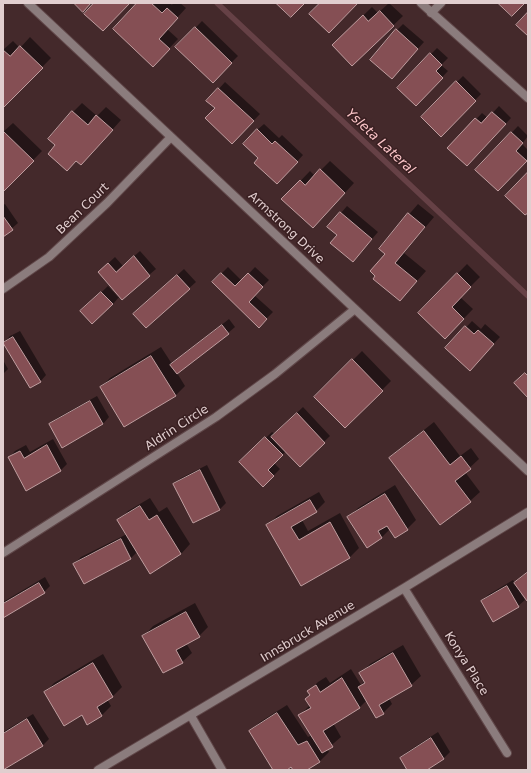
<!DOCTYPE html>
<style>
body{margin:0}
#map{position:relative;width:531px;height:773px;overflow:hidden;background:#44292b;font-family:"DejaVu Sans",sans-serif}
canvas{display:block}
.frame{position:absolute;inset:0;border:4px solid #e1cecf;pointer-events:none}
</style>
<div id="map">
<canvas width="531" height="773"></canvas>
<div class="frame"></div>
</div>
<script>
const c = document.querySelector('canvas').getContext('2d');
c.lineJoin = 'round';
function paint(path, color) {
  c.fillStyle = color;
  c.fill(path, 'evenodd');
}
function trace(path, color, width, dash) {
  c.strokeStyle = color;
  c.lineWidth = width;
  c.lineCap = dash ? 'butt' : 'round';
  c.setLineDash(dash || []);
  c.stroke(path);
}
function label(font, color, halo, rows, align = 'center') {
  c.font = font + ' "DejaVu Sans",sans-serif';
  c.lineWidth = 3;
  c.setLineDash([]);
  c.textBaseline = 'middle';
  c.strokeStyle = halo;
  c.fillStyle = color;
  for (const [text, x, y, turn = 0] of rows) {
    c.save();
    c.translate(x, y);
    c.rotate((+turn || 0) * Math.PI / 180);
    c.textAlign = isNaN(turn) ? turn : align;
    if (halo) c.strokeText(text, 0, 0);
    c.fillText(text, 0, 0);
    c.restore();
  }
}
const shadow = new Path2D(`
 M138 3H170L172 5 173 3H180L186 8 167 29 178 39 162 56Z
 M389 3 403 16 352 65 342 36 372 7 378 13Z
 M202 21 238 56 213 81 177 47Z
 M403 24 424 42 398 71 397 30Z
 M30 37 51 58 3 107V48L4 49 13 41 20 48Z
 M437 48 448 58 441 65 448 71 416 105 398 88Z
 M463 76 481 94 441 135 422 117Z
 M225 82 260 114 232 143 216 108 208 101Z
 M82 103 97 116 106 107 121 120 90 155 57 145 73 112Z
 M499 106 511 118 473 159 449 148 482 113 488 118Z
 M13 123 42 151 3 191V132Z
 M264 124 279 138 282 135 303 155 283 177 260 158 257 130Z
 M518 126 528 136 522 144 528 150V158L498 190 477 169Z
 M330 161 354 183 322 218 283 199 310 171 315 176Z
 M5 204 18 223 3 236V205Z
 M418 204 434 217 404 253 426 271 400 300 386 253 380 248Z
 M347 206 378 232 359 254 329 227Z
 M140 251 156 269 122 298 120 296 113 304 82 311 108 286 118 297 119 296 99 272 115 257 123 266Z
 M467 264 480 277 460 297 473 309 445 338 419 313Z
 M228 267 242 281 255 267 269 280 254 295 273 312 259 326 213 282Z
 M184 269 196 282 146 327 141 308Z
 M229 319 235 327 228 333 177 373 185 386 176 395 125 426 101 387 110 378 161 347 172 364Z
 M472 321 481 329 485 324 500 337 476 363 447 348Z
 M20 331 46 375 40 382 4 343 10 336Z
 M362 351 391 381 345 427 316 397Z
 M3 360 8 369 3 374Z
 M97 396 109 417 103 424 51 425 57 418Z
 M303 407 330 436 300 465 286 451 274 463 280 469 273 476 247 456 272 432 275 434Z
 M434 422 460 456 471 448 479 459 465 472 480 492 470 501 441 524 390 458 400 449Z
 M53 439 67 464 61 470 27 489 9 458 15 451 26 445 30 452Z
 M207 465 226 503 220 509 194 522 174 484 181 478Z
 M395 485 416 520 407 529H390L381 538 349 517 358 508Z
 M319 492 325 502 316 511 302 520 308 531 340 513 359 548 350 557 301 585 268 525 277 516Z
 M150 498 159 512 167 507 190 544 181 554 138 551 131 558 74 564 81 557 127 534 119 521 128 511Z
 M528 571V599L522 593 521 594 525 600 518 606 493 621 482 601 488 595 513 580 515 583Z
 M45 577 50 586 44 592 3 617V602Z
 M195 603 208 627 199 636 186 643 192 653 182 662 144 636 153 626Z
 M403 645 421 676 411 685 389 698 392 704 383 713 367 700 360 707 333 723 341 737 327 749 329 752 320 761 305 770H294L292 766 285 770H275L250 731 260 722 287 705 308 737 312 735 300 715 310 705 306 699 311 694 309 691 318 682 326 677 330 683 351 669 361 685 365 681 361 674 370 664Z
 M103 654 122 687 113 696 107 699 111 706 102 715 88 723 82 714 45 693 54 683Z
 M33 714 49 739 43 745 3 770V732Z
 M438 732 450 752 444 758 425 770H408L401 758 407 752Z`);
const stream = new Path2D(`
 M217 3 528 296`);
const building = new Path2D(`
 M74 3H91L83 12Z
 M94 3H130L103 31 84 14Z
 M137 3H151L162 13 167 8 178 18 159 39 170 49 153 67 113 29Z
 M276 3H305L291 17Z
 M320 3H358L329 33 309 14Z
 M498 3H525L512 16Z
 M380 11 394 26 352 66 332 45 363 15 368 21Z
 M528 12V36L516 25Z
 M195 27 232 63 213 83 175 47Z
 M396 29 418 49 392 79 370 60Z
 M20 46 43 68 3 108V50L10 56Z
 M430 53 442 65 436 71 443 78 416 106 397 88Z
 M456 81 476 101 441 137 421 117Z
 M218 88 254 121 232 144 205 118 215 108 206 101Z
 M72 111 88 125 96 115 113 130 81 165 76 161 67 171 48 154 55 145 48 139Z
 M492 112 506 124 467 166 447 148 475 118 481 123Z
 M257 129 272 144 275 141 298 162 277 184 254 163 258 158 243 144Z
 M3 131 34 161 3 192Z
 M511 132 523 143 516 151 527 161 498 191 475 170Z
 M320 169 345 193 313 228 281 199 300 180 305 185Z
 M528 172V213L525 215 505 196Z
 M340 212 372 239 353 262 330 243 337 235 327 227Z
 M408 213 425 227 395 263 417 281 400 301 373 279 375 276 370 271 385 254 379 249Z
 M3 216 13 230 3 237Z
 M134 256 150 276 122 300 98 272 108 263 116 272Z
 M221 273 235 286 248 273 263 287 249 302 267 319 259 328 212 282Z
 M457 273 471 287 452 307 464 319 445 339 418 313Z
 M177 275 190 289 146 328 133 314Z
 M101 292 113 304 92 324 80 311Z
 M222 325 229 334 177 374 170 365Z
 M465 326 474 334 478 330 494 344 470 371 445 348Z
 M13 337 41 382 30 388 3 343Z
 M151 356 176 396 124 427 100 387Z
 M352 359 383 391 345 428 314 397Z
 M525 373 528 376V398L514 383Z
 M90 401 103 424 62 448 49 424Z
 M297 413 325 443 300 467 271 437Z
 M424 431 450 465 461 456 471 469 455 481 471 502 440 525 389 458Z
 M265 437 283 455 268 470 274 476 263 487 239 462Z
 M47 445 61 471 26 491 8 457 20 451 24 458Z
 M200 470 220 510 193 523 173 484Z
 M385 494 408 530 395 538 387 526 378 531 382 538 367 548 347 517Z
 M310 500 317 512 291 527 299 540 330 522 350 558 301 586 266 525Z
 M140 506 149 520 157 515 181 554 150 574 117 520Z
 M121 539 131 559 84 584 73 564Z
 M528 572V601H527L514 583Z
 M39 583 45 593 3 618V604Z
 M507 586 519 607 493 622 481 601Z
 M186 612 200 637 176 650 183 663 163 673 142 636Z
 M393 653 412 686 379 705 384 714 376 718 358 687 365 683 359 673Z
 M93 663 113 697 97 707 102 716 87 725 82 715 64 726 44 692Z
 M342 678 360 708 323 731 333 747 322 753 298 715 311 708 305 699 310 695 307 691 316 685 320 692Z
 M277 713 298 745 307 741 320 762 307 770H293L291 767 287 770H273L249 731Z
 M27 719 43 746 3 770V734Z
 M431 738 444 759 427 770H407L400 758Z`);
const minor = new Path2D(`
 M28 3 528 471
 M421 3 528 98
 M431 13 441 3
 M3 289 49 257 107 203 171 137
 M3 553 216 417 275 374 355 309
 M404 588 507 753
 M191 716 222 770
 M98 770 404 588 528 512`);
const streetNames = [
 ["Bean Court",83,209,-44],
 ["Armstrong Drive",286,228,43],
 ["Aldrin Circle",177,428,-33],
 ["Innsbruck Avenue",308,632,-31],
 ["Konya Place",466,664,58]
];
const waterNames = [
 ["Ysleta Lateral",380,142,43]
];
paint(shadow, '#0007');
trace(stream, '#664146', 5.5);
paint(building, '#854f54');
trace(building, '#bf9d9f', 1);
trace(minor, '#604749', 10);
trace(minor, '#8b7c7d', 8);
label('12px', '#e1cecf', '#391f21', streetNames);
label('italic 13px', '#fcc6c9', '#391f21', waterNames);
</script>
